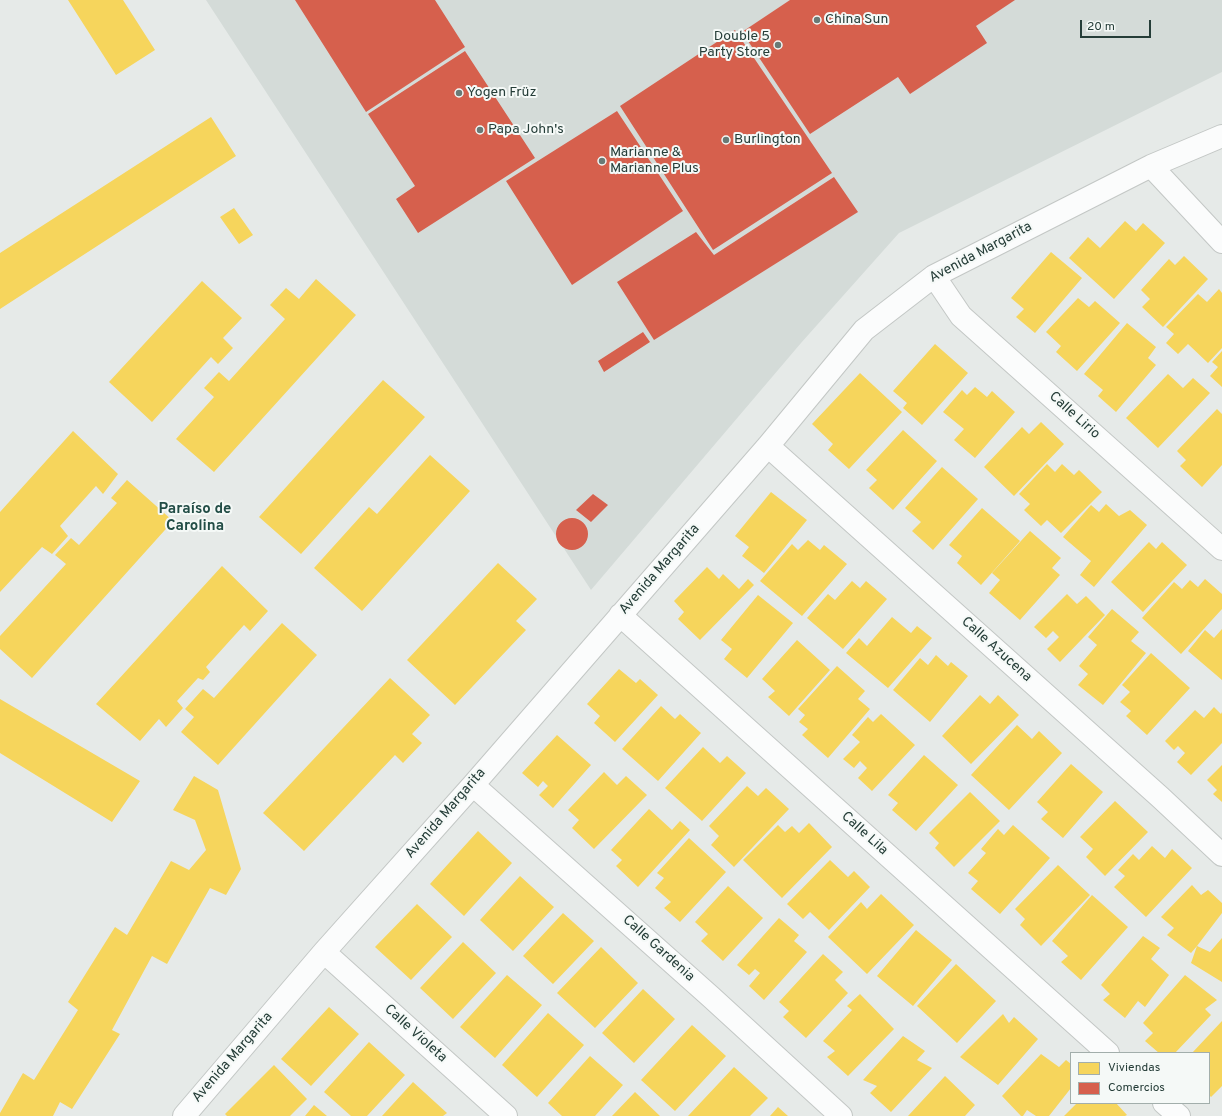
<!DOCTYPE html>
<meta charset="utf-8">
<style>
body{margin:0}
#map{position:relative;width:1222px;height:1116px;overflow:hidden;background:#e6eae8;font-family:Overpass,sans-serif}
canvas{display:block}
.legend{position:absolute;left:1070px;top:1052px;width:140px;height:52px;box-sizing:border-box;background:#f5f9f7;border:1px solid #a2aeab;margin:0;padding:5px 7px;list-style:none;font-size:12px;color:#253d38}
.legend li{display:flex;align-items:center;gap:8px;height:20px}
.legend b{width:20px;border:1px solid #a2aeab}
.scale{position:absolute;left:1080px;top:20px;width:71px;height:18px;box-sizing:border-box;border:2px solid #253d38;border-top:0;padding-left:5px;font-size:12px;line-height:14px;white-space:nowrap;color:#253d38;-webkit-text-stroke:3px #f5f9f7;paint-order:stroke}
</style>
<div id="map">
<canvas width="1222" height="1116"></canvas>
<ul class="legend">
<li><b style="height:11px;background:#f6d55c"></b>Viviendas</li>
<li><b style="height:11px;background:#d6604d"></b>Comercios</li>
</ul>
<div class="scale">20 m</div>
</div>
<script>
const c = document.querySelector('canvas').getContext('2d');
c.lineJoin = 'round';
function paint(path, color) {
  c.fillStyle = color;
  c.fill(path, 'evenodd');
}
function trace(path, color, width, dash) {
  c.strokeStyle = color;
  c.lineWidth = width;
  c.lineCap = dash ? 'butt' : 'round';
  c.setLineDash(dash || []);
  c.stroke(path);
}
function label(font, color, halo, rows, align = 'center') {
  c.font = font + ' Overpass,sans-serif';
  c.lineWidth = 4;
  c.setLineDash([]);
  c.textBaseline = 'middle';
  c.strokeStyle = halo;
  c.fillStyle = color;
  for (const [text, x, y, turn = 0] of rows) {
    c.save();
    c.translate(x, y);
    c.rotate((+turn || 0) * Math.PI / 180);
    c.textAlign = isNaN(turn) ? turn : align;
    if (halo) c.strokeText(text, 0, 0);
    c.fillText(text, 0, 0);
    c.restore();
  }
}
const built = new Path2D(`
 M206 0H1222V72L899 233 801 343 591 590Z`);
const homes = new Path2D(`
 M68 0H123L155 50 116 75Z
 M211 117 236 156 0 309V253Z
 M234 208 253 235 239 244 220 217Z
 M1125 221 1136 231 1143 223 1165 243 1114 299 1069 258 1088 237 1100 248Z
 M1051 252 1082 278 1035 333 1016 317 1024 309 1011 298Z
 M1184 256 1208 279 1163 327 1142 307 1150 299 1141 290 1169 259 1175 265Z
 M316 279 356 315 214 472 176 439 214 397 204 388 219 372 229 381 285 319 270 305 286 288 299 299Z
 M202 281 242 318 223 338 233 348 218 364 211 357 152 422 109 382Z
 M1219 289 1222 293V348L1208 363 1188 344 1178 354 1166 343 1174 334 1166 327 1198 294 1207 302Z
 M1078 298 1089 307 1095 301 1120 323 1077 371 1056 352 1061 346 1046 332Z
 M1127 323 1156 347 1148 358 1156 365 1116 412 1098 396 1103 390 1084 374Z
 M935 344 968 373 922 425 903 408 907 403 893 391Z
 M1222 351V387L1210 376 1218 367 1212 362Z
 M860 373 902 412 849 469 828 450 833 444 812 424Z
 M1168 374 1183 388 1193 378 1210 393 1158 448 1126 418Z
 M383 380 425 417 301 554 259 517Z
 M975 387 987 397 992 391 1015 412 975 458 954 440 964 429 943 412 962 390 967 395Z
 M1217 409 1222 414V465L1202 487 1180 466 1186 460 1177 451Z
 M1041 422 1064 444 1014 496 984 467 1022 427 1029 434Z
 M903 430 937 461 893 510 869 488 877 480 866 470Z
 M73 431 118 474 103 494 96 486 60 526 68 536 52 554 42 547 0 592V512Z
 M430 455 470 491 362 611 314 568 369 507 377 514Z
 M1047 464 1055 472 1062 464 1074 475 1079 470 1102 492 1061 533 1047 520 1041 526 1024 510 1030 504 1019 494Z
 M942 467 978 499 933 550 912 531 921 522 905 508Z
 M127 480 173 521 32 678 0 649V636L66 564 55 555 71 538 79 545 117 503 111 498Z
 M771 492 807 520 764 573 742 556 749 547 735 536Z
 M1106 504 1119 516 1130 510 1147 525 1094 587 1080 575 1091 561 1063 537 1091 505 1099 512Z
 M982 508 1020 541 981 585 957 563 962 556 949 545Z
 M1030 531 1061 558 1052 568 1060 575 1020 620 989 593 1000 580 992 573Z
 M808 540 820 550 824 545 847 564 802 616 760 581 792 544 798 550Z
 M1149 542 1156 549 1162 542 1187 565 1143 612 1111 582Z
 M498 563 537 599 516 621 526 630 455 705 407 660Z
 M222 566 268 611 250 631 244 625 206 667 210 672 203 680 198 678 177 701 183 708 166 727 159 719 140 741 96 704Z
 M707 567 719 579 723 574 739 589 748 579 754 585 700 640 678 619 684 612 674 601Z
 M1205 579 1222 594V609L1181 654 1142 618 1174 582 1182 589 1190 580 1198 587Z
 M852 581 860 588 866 581 887 599 843 649 807 618 828 594 835 600Z
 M1067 594 1077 604 1086 596 1105 615 1060 662 1047 649 1059 637 1053 631 1046 638 1034 627Z
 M758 595 793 623 747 678 724 659 732 649 721 640Z
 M1112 609 1139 632 1131 641 1146 653 1103 705 1078 685 1088 674 1079 666 1097 645 1088 637Z
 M892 617 911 633 917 626 932 638 888 688 846 653 859 638 867 646Z
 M282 623 317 655 218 765 181 732 194 717 185 709 203 689 214 698Z
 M1222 629V680L1188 651 1205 630 1214 638Z
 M797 640 830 670 789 716 768 697 775 691 762 679Z
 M1151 653 1190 688 1147 735 1126 716 1131 711 1120 702 1130 692 1122 685Z
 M936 655 948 666 951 662 968 676 930 722 893 690 920 658 928 665Z
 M837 666 865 691 858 699 870 709 828 758 802 735 808 729 799 722 805 715 798 709Z
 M619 669 636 683 640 679 658 695 615 742 594 723 600 716 587 704Z
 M390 678 430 715 412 734 422 743 403 763 395 755 304 851 263 813Z
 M980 695 990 704 998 695 1019 715 971 764 942 736Z
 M0 699 140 781 112 822 0 753Z
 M661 706 675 719 680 714 701 733 658 781 622 749Z
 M1214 707 1221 714 1222 712V743L1191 775 1177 762 1185 753 1178 746 1174 750 1165 741 1195 710 1204 718Z
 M881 714 915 745 872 791 858 778 867 768 860 761 854 768 843 759 860 742 852 735 868 717 873 722Z
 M1017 725 1032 739 1039 731 1062 753 1009 810 971 775Z
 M557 735 591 765 553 808 539 795 548 786 543 781 538 787 522 773Z
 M703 747 720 763 727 756 746 773 702 821 665 788Z
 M924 755 958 785 916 831 892 810 898 803 888 795Z
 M1071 764 1103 792 1063 838 1041 819 1048 812 1037 802Z
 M1222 765V802L1213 794 1217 790 1207 780Z
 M604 772 617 785 626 776 647 795 594 849 572 828 579 820 568 810Z
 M194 776 218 790 241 869 226 895 210 888 167 964 152 956 112 1030 120 1034 72 1109 60 1102 53 1116H0V1113L23 1073 34 1080 78 1010 68 1002 115 927 127 935 171 861 189 870 206 850 195 820 173 810Z
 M747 786 758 796 766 788 789 809 734 867 711 845 719 836 709 826Z
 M970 792 1000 821 954 867 935 848 939 843 929 833Z
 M1115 801 1148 832 1105 876 1086 857 1093 849 1080 837Z
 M649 809 672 830 680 821 690 830 638 887 616 866 622 860 611 850Z
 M809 823 832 847 782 898 743 860 778 825 785 832 792 826 799 833Z
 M1013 825 1050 858 1000 914 971 889 978 881 968 873 986 853 981 849 998 829 1004 835Z
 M478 831 512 863 464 916 430 884Z
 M689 838 726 872 680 922 664 908 671 902 655 888 664 878 657 873Z
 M1152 846 1165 858 1172 849 1192 868 1146 917 1114 887 1125 876 1118 870 1133 854 1139 860Z
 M830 860 848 877 854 871 870 887 829 930 810 912 803 919 787 904Z
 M1058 865 1090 895 1041 946 1020 925 1025 919 1015 909Z
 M520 876 554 907 513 951 480 920Z
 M1192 885 1201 895 1208 890 1222 903V913L1197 946 1210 952 1222 938V982L1191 963 1197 946 1191 953 1167 935 1174 928 1161 917Z
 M728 886 763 918 723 961 701 941 708 934 695 922Z
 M881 894 914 925 867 974 828 937 861 902 867 909Z
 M1092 895 1128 927 1081 980 1061 962 1068 956 1052 941Z
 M417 904 452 937 411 980 375 947Z
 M563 913 594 941 553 984 523 956Z
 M779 918 799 935 794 941 807 952 764 1000 749 986 760 973 755 969 749 975 737 965Z
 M916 930 952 960 913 1006 877 976Z
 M1143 936 1160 948 1151 959 1169 975 1145 1007 1138 1001 1125 1018 1103 1000 1110 994 1101 985Z
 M463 942 496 973 453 1019 420 988Z
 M601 947 638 983 595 1028 557 993Z
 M823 954 843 972 835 980 848 993 806 1038 783 1017 789 1011 779 1002Z
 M956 964 996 1001 957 1043 917 1006Z
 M507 975 542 1005 495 1058 460 1027Z
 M1185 975 1217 1000 1205 1009 1211 1015 1175 1053H1159L1145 1041 1153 1033 1143 1023Z
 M643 989 675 1019 634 1063 602 1033Z
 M860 994 894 1029 848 1076 827 1057 835 1051 823 1041 852 1010 847 1006Z
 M329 1007 359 1034 311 1086 281 1059Z
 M548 1013 584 1045 537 1097 502 1065Z
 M1003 1014 1009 1023 1014 1017 1038 1039 998 1085 960 1057Z
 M1222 1021V1086L1211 1097 1209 1095V1053H1192Z
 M692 1025 726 1056 675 1111 641 1080Z
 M903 1036 925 1051 917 1060 932 1068 891 1112 870 1093 877 1086 863 1080Z
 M369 1042 405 1075 367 1116H351L324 1092Z
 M1041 1054 1059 1067 1066 1060 1071 1064V1088L1049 1116H1036L1027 1110 1023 1116H1021L1002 1096Z
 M590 1056 623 1085 595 1116H562L548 1103Z
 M274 1065 307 1099 290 1116H227L225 1114Z
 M734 1067 768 1098 750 1116H688Z
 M945 1076 975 1105 965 1116H908Z
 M413 1082 447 1113 443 1116H382Z
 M635 1092 660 1116H612Z
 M1077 1103H1116L1127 1115 1125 1116H1064Z
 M314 1105 327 1116H305Z
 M778 1107 788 1116H770Z`);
const shops = new Path2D(`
 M295 0H435L465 47 366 112Z
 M790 0H1015L976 26 987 43 910 94 898 77 810 134 742 32Z
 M735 30 832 173 713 250 620 106Z
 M465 51 535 158 418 233 396 199 415 186 368 114Z
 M617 111 683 211 572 285 506 181Z
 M834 177 858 212 654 340 617 282 696 232 714 255Z
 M643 332 650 342 604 372 598 361Z
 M593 494 608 505 591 522 576 510Z
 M556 534a16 16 0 1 1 32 0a16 16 0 1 1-32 0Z`);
const minor = new Path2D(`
 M1151 166 1222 242
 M934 276 961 316 1222 549
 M768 446 1160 797 1222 855
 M620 615 1108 1053
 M473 785 711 997 841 1116
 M324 952 506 1116
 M1164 1103 1179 1116
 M184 1116 324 952 473 785 768 446 864 330 934 276 1151 166 1222 136`);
const markers = [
 [817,20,4,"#697a76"],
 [778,45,4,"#697a76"],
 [459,93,4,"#697a76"],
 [480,130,4,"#697a76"],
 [726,140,4,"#697a76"],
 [602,161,4,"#697a76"]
];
const poiNames = [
 ["China Sun",825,20],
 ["Double 5",770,37,"right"],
 ["Party Store",770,53,"right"],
 ["Yogen Früz",467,93],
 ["Papa John's",488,130],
 ["Burlington",734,140],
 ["Marianne &",610,153],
 ["Marianne Plus",610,169]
];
const streetNames = [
 ["Avenida Margarita",981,253,-28],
 ["Calle Lirio",1074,416,42],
 ["Avenida Margarita",660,570,-49],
 ["Calle Azucena",996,650,42],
 ["Avenida Margarita",446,814,-49],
 ["Calle Lila",864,834,42],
 ["Calle Gardenia",658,949,42],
 ["Calle Violeta",415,1034,42],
 ["Avenida Margarita",233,1058,-49]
];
const neighbourhoodNames = [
 ["Paraíso de",195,510],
 ["Carolina",195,527]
];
paint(built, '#d4dbd8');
paint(homes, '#f6d55c');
paint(shops, '#d6604d');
trace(minor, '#c3c7c5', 24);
trace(minor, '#fbfcfc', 22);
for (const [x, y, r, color] of markers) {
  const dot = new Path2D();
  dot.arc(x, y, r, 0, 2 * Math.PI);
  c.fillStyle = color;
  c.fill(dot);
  trace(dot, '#f5f9f7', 1.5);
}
label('14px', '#253d38', '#f5f9f7', poiNames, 'left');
label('14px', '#253d38', '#f5f9f7', streetNames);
label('bold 15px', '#224d46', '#f5f9f7', neighbourhoodNames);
</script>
